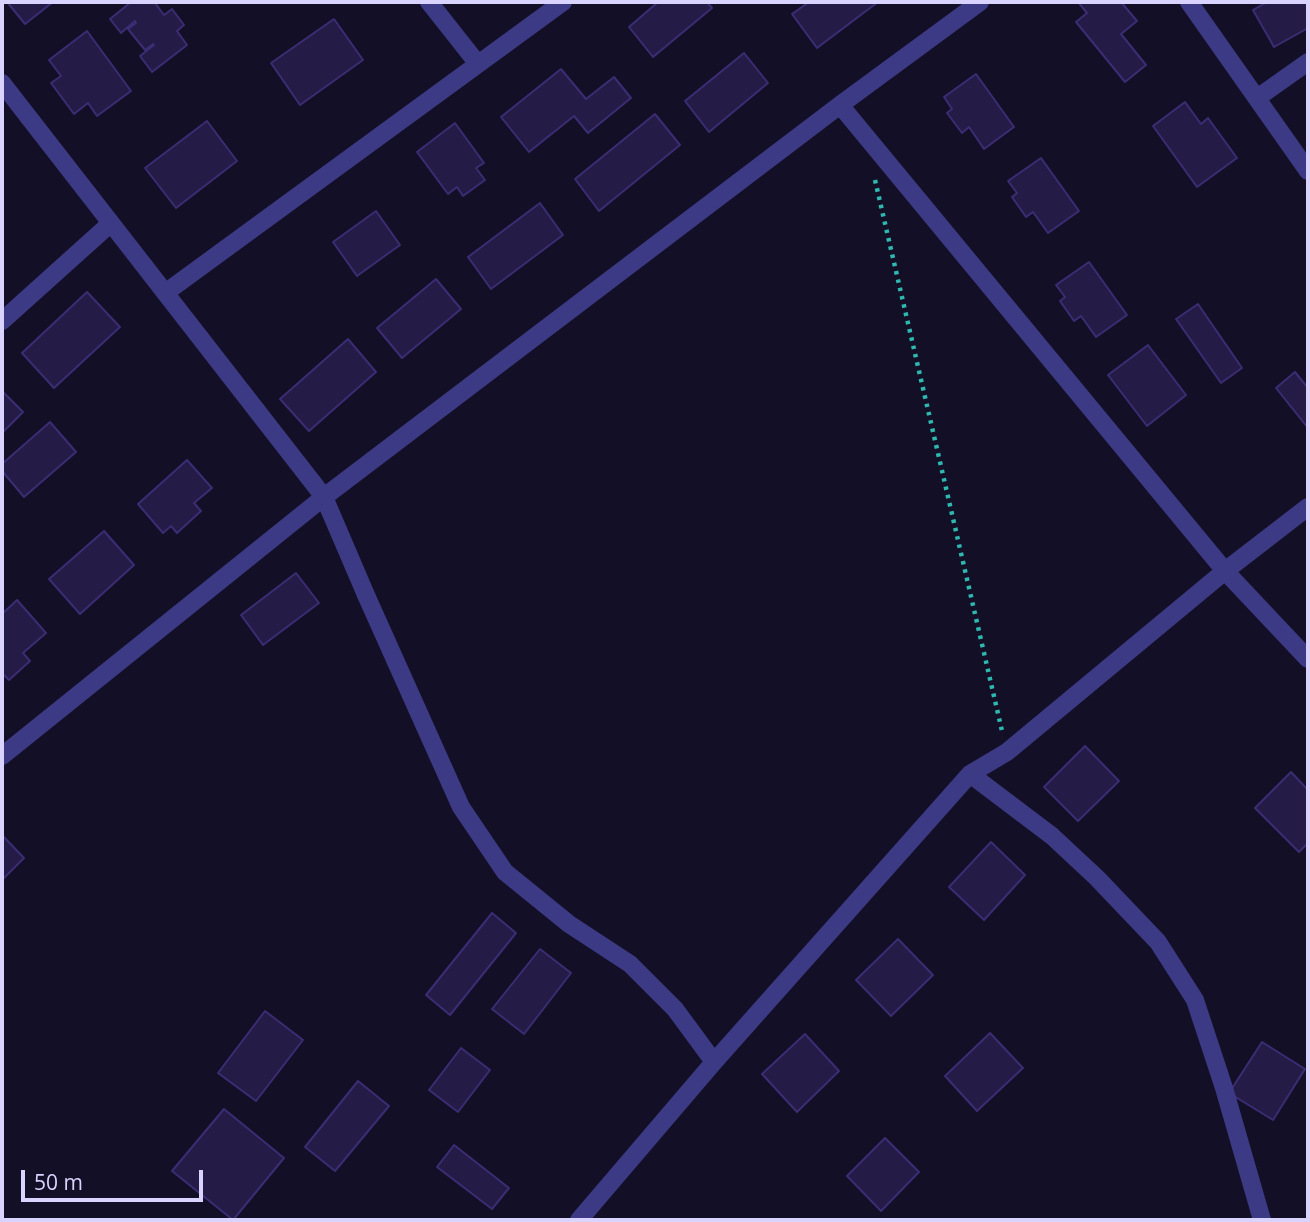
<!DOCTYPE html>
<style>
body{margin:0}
#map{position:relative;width:1310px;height:1222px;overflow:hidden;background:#130f26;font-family:"Open Sans",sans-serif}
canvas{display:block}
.frame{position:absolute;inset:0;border:4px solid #d9d4ff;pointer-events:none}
.scale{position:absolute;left:21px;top:1170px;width:182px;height:32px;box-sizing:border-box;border:4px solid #d9d4ff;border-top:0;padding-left:9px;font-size:21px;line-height:24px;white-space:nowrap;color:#d9d4ff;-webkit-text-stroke:5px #130f26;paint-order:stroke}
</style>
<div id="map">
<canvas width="1310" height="1222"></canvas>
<div class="frame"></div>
<div class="scale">50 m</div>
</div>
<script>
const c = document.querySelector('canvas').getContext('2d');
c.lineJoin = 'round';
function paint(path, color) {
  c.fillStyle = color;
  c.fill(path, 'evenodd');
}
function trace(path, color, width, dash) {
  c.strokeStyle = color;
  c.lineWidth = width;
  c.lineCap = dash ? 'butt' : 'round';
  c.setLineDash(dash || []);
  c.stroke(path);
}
const building = new Path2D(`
 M7 2H53L25 24Z
 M131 2H157L155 3 164 15 172 9 184 25 177 31 187 45 152 72 140 56 154 45 153 44 145 50 128 29 136 23 135 21 121 33 110 19Z
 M658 2H707L712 8 653 57 629 27Z
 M809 2H878L817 48 792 14Z
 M1078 2H1121L1137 21 1121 34 1146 65 1125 82 1076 22 1087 13Z
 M1267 2H1308V28L1274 47 1253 10Z
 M334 19 363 60 300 105 271 63Z
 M87 31 131 91 97 116 88 103 74 114 51 83 61 76 49 60Z
 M744 53 768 83 709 132 685 101Z
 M561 69 586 99 614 77 631 98 588 133 574 116 529 152 501 117Z
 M976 74 1014 127 984 149 969 127 962 133 947 113 952 109 944 97Z
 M1185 102 1201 124 1208 118 1237 158 1197 187 1153 126Z
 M655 114 680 145 599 211 575 179Z
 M207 121 237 161 176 208 145 168Z
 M455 123 484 163 476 168 485 180 463 196 457 187 448 194 417 152Z
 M1041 158 1079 211 1048 233 1033 212 1026 217 1012 197 1017 193 1008 181Z
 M540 203 563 235 491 289 468 257Z
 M376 211 400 245 357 276 333 242Z
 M1089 262 1127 315 1096 337 1081 316 1074 321 1060 301 1065 297 1056 285Z
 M436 279 461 309 402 358 377 328Z
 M87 292 120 327 54 388 22 353Z
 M1198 304 1242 368 1221 383 1176 319Z
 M348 339 376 372 309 431 280 399Z
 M1148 345 1186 395 1147 426 1108 375Z
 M1295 372 1308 388V428L1276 388Z
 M2 391 23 412 2 433Z
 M50 422 76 452 24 497 2 471V464Z
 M187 460 212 488 194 503 201 511 177 533 171 526 163 533 138 504Z
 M104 531 134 565 80 614 49 579Z
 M296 573 319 603 263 645 241 615Z
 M17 600 46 633 23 653 30 661 9 680 2 673V614Z
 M1085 746 1119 781 1078 821 1044 787Z
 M1291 772 1308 790V843L1299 852 1255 808Z
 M2 835 24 858 2 880Z
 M991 842 1025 875 984 920 949 887Z
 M492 913 516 933 450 1015 426 995Z
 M898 939 933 975 891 1016 856 980Z
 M540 949 571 973 524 1034 492 1009Z
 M265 1011 303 1040 256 1101 218 1073Z
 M990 1033 1023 1068 977 1111 945 1076Z
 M805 1034 839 1071 797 1112 762 1074Z
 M1262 1042 1305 1069 1273 1120 1229 1093Z
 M461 1048 490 1070 458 1112 429 1090Z
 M358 1081 389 1106 335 1171 305 1147Z
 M224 1109 284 1158 233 1220 172 1171Z
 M885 1138 919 1172 881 1211 847 1176Z
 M454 1145 509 1188 492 1209 437 1167Z`);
const path = new Path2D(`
 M875 180 1002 731`);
const minor = new Path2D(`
 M429 2 478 64
 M1189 2 1308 171
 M2 83 324 497 366 595 461 807 505 872 569 924 630 964 675 1009 714 1062
 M1257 98 1308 62
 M840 105 1225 571 1308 659
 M165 293 563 2
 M2 321 111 223
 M2 756 324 497 840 105 980 2
 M970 774 1052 836 1097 878 1158 942 1195 1000 1224 1088 1262 1220
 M579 1220 714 1062 970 774 1007 752 1225 571 1308 507`);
paint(building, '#241b47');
trace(building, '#3b2d73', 2);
trace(path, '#2fb8b0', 4.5, [3.5, 5]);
trace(minor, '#3d3a85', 18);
</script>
